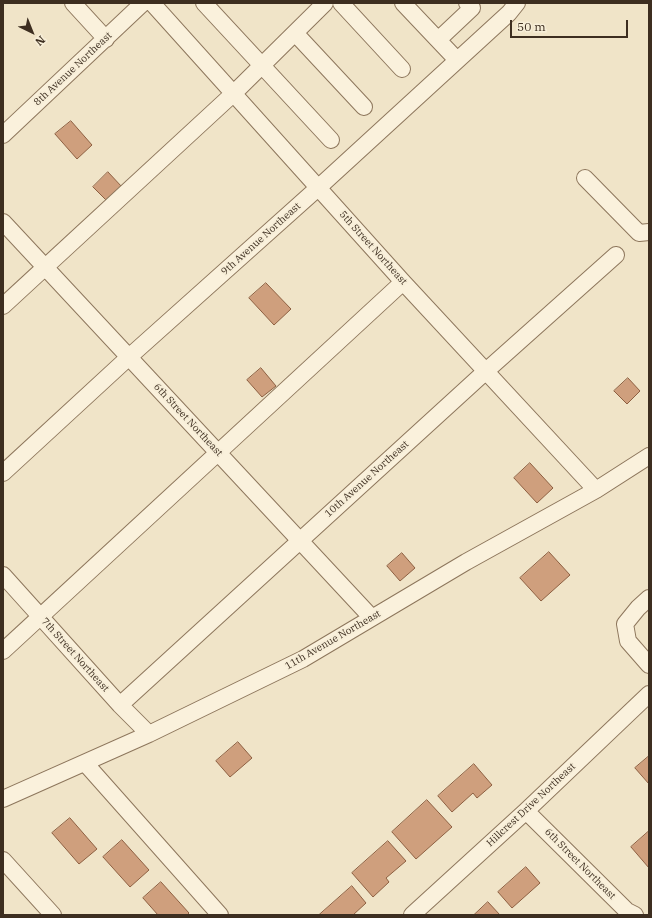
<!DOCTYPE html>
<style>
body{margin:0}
#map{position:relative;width:652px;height:918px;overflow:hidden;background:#f0e4c8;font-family:"IBM Plex Serif",serif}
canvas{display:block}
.frame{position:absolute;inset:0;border:4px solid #3d2e20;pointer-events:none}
.north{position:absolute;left:12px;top:12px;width:40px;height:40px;-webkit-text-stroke:3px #f7eed8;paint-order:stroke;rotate:137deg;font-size:11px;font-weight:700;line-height:16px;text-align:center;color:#3d2e20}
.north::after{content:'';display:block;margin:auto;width:14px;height:18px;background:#3d2e20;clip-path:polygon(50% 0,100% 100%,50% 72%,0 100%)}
.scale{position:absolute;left:510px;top:20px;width:118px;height:18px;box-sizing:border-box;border:2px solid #3d2e20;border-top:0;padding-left:5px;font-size:12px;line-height:14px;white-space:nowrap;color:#3d2e20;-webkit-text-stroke:3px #f7eed8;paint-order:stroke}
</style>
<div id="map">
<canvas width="652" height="918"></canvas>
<div class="frame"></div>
<div class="north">N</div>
<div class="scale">50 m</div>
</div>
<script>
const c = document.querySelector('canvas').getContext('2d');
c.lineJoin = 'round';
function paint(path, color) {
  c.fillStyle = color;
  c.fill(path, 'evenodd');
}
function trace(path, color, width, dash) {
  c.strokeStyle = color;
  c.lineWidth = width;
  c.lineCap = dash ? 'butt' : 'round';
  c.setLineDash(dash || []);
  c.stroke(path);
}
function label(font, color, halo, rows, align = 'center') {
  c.font = font + ' "IBM Plex Serif",serif';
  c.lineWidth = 3.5;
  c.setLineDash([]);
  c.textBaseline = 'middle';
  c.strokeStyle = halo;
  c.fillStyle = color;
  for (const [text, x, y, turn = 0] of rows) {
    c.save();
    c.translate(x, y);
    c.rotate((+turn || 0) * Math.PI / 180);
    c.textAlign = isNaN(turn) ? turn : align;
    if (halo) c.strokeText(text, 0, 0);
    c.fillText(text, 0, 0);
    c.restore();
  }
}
const building = new Path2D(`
 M71 121 92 145 77 159 55 134Z
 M108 172 122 187 107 201 93 187Z
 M266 283 291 309 274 325 249 298Z
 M261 368 276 386 262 397 247 380Z
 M628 378 640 391 627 404 614 391Z
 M530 463 553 488 537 503 514 478Z
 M549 552 570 575 541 601 520 578Z
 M402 553 415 568 400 581 387 566Z
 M238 742 252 758 230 777 216 761Z
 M649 756V784L635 768Z
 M474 764 492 785 477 798 473 793 452 812 438 796Z
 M427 800 452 827 416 859 392 832Z
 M70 818 97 849 79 864 52 833Z
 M649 831V868L631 847Z
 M122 840 149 870 130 887 103 857Z
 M388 841 406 861 386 878 389 882 373 897 352 873Z
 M526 867 540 883 512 908 498 892Z
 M161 882 189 913 187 915H158L143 898Z
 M352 886 366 903 353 915H319Z
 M488 902 500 915H474Z`);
const minor = new Path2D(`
 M73 3 106 39
 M152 3 403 282 596 490
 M204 3 331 140
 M341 3 402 69
 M403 3 438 40 472 8 467 3
 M295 33 364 107
 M438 40 457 60
 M3 135 143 3
 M585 178 639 233 649 232
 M3 222 372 618
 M3 306 234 93 325 3
 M3 473 129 357 319 187 509 13 517 3
 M3 575 120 705 149 734
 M649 598 638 608 625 624 628 641 649 665
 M3 651 403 282
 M120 705 486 371 616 255
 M85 763 220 915
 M3 799 149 734 303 659 466 562 596 490 649 456
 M526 811 627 911 635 915
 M3 860 53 915
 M412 915 526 811 649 694`);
const streetNames = [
 ["8th Avenue Northeast",73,69,-43],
 ["9th Avenue Northeast",261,239,-42],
 ["5th Street Northeast",373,248,48],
 ["6th Street Northeast",188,420,47],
 ["10th Avenue Northeast",367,479,-42],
 ["11th Avenue Northeast",333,640,-30],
 ["7th Street Northeast",75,655,48],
 ["Hillcrest Drive Northeast",531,805,-43],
 ["6th Street Northeast",580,864,45]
];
paint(building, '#cf9f7d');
trace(building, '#8d5f41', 1);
trace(minor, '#8d765c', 18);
trace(minor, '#faf1dc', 16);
label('10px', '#3d2e20', '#f7eed8', streetNames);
</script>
